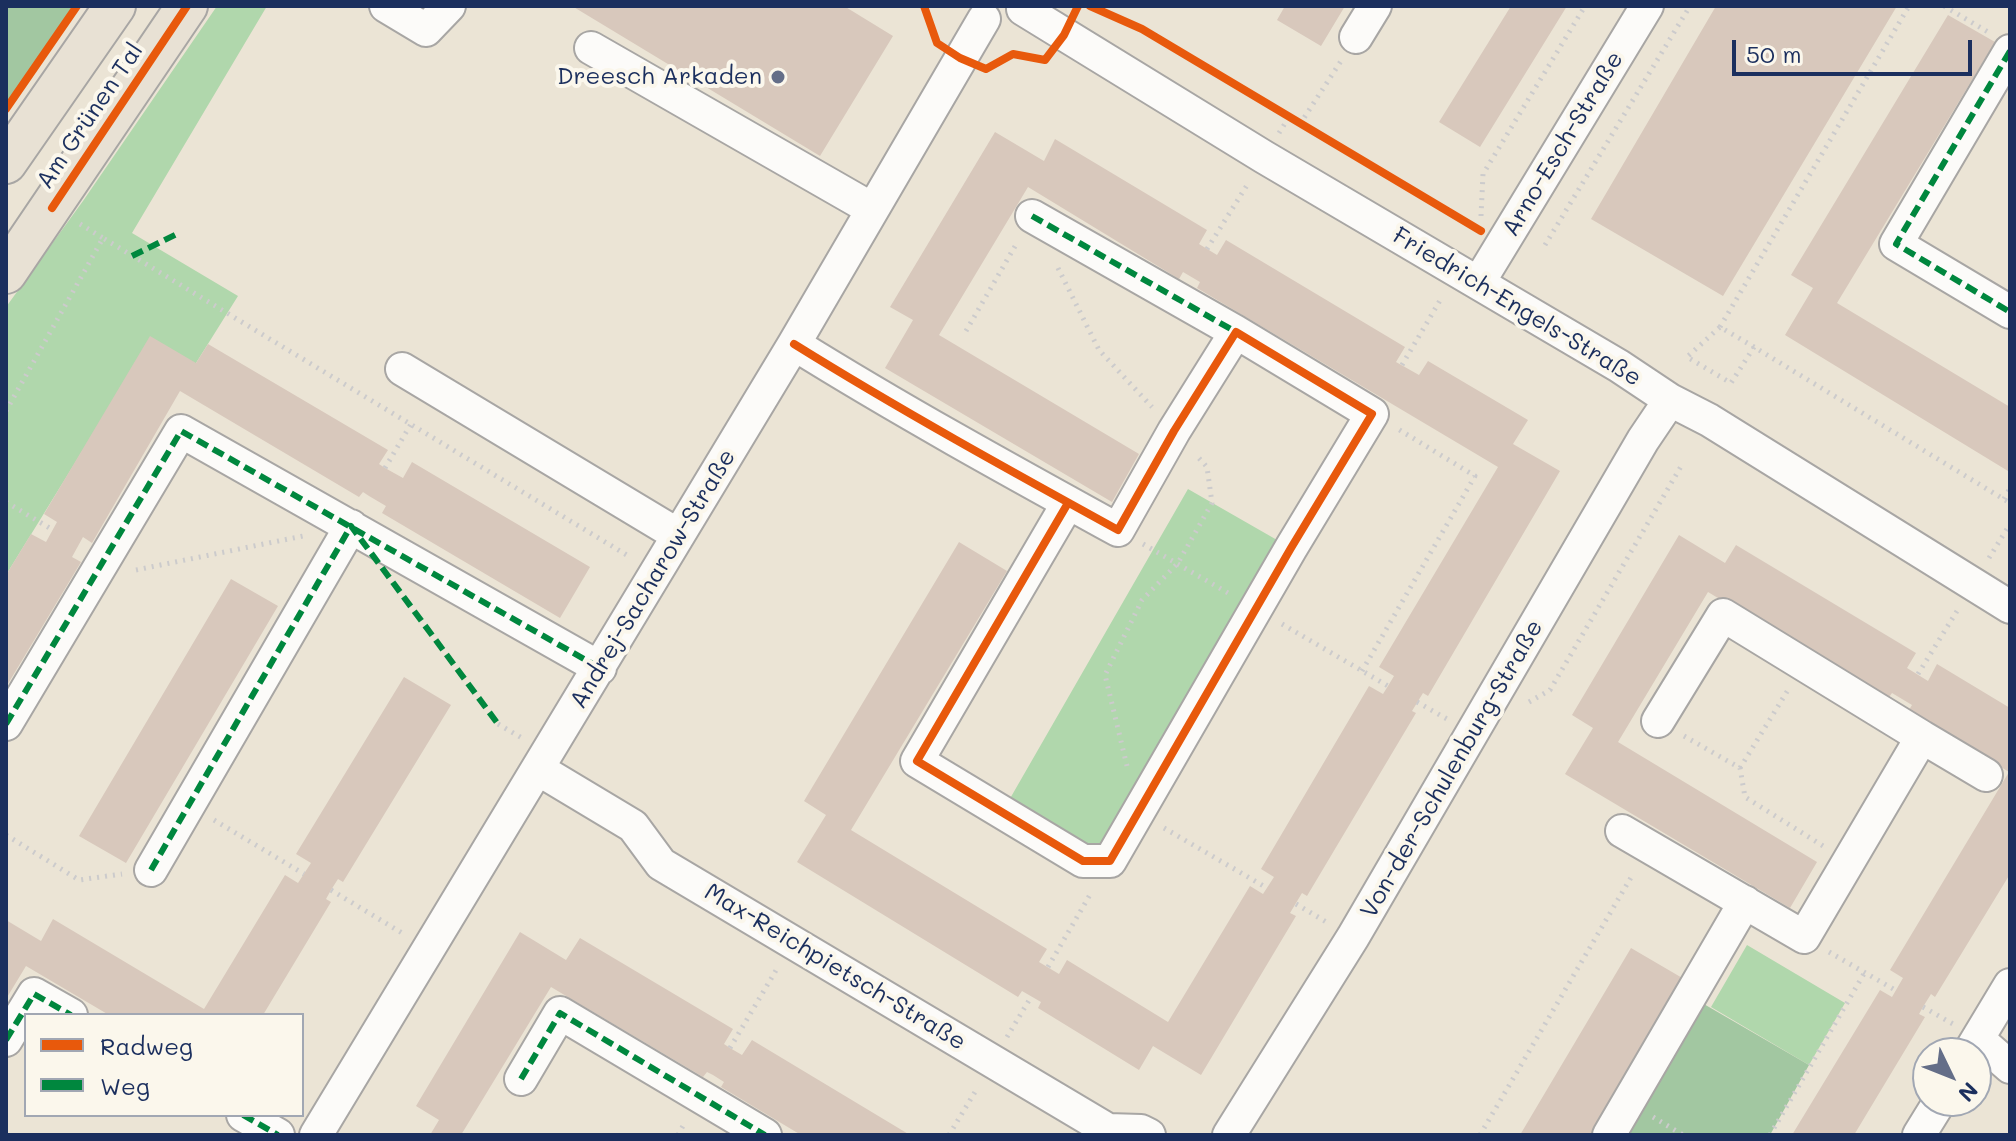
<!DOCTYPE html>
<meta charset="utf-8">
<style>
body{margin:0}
#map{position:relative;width:2016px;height:1141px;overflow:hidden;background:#ebe4d5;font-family:Mali,sans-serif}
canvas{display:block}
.frame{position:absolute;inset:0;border:8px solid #1b2f5e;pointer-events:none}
.legend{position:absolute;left:24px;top:1013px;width:280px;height:104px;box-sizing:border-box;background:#fbf7ec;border:2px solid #a1a7b3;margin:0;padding:10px 14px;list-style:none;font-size:24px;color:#1b2f5e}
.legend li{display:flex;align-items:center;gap:16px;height:40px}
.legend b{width:40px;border:2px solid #a1a7b3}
.north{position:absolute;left:1912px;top:1037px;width:80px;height:80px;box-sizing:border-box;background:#fbf7ec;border:2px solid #a1a7b3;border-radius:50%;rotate:133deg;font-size:22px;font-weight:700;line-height:32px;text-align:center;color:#1b2f5e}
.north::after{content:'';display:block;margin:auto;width:28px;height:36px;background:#646e88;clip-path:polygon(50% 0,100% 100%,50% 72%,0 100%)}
.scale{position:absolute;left:1732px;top:40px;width:240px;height:36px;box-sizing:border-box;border:4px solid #1b2f5e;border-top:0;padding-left:10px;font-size:24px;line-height:28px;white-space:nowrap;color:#1b2f5e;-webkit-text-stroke:6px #fbf7ec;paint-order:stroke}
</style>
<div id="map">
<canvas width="2016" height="1141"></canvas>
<div class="frame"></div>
<ul class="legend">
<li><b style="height:10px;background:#e8590c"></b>Radweg</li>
<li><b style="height:10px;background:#00873e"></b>Weg</li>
</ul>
<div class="north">N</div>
<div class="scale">50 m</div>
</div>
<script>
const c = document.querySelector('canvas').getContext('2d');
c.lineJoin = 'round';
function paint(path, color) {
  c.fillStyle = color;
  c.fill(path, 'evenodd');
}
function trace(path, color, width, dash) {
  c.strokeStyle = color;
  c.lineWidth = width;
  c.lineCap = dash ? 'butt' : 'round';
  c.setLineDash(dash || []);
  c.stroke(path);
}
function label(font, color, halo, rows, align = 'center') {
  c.font = font + ' Mali,sans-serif';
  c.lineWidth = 8;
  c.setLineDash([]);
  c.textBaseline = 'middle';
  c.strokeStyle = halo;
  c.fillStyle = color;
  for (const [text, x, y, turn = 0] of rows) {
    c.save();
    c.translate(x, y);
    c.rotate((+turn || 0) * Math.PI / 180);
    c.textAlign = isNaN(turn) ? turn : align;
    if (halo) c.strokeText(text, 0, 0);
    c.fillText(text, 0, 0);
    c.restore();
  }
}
const green = new Path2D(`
 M217 6H267L132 233 238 296 196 363 83 450 6 575V307L83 201Z
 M1188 489 1291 548 1110 861 1008 802Z
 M1747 945 1845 1003 1809 1065 1711 1007Z`);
const forest = new Path2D(`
 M6 6H77L6 109Z
 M1690 996 1809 1065 1770 1135H1609Z`);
const building = new Path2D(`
 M572 6H844L893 36 820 156Z
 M1285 6H1345L1321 46 1277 20Z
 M1511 6H1567L1480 147 1439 122Z
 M1716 6H1897L1723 296 1591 219Z
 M1948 15 1995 42 1837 303 2010 407 2008 471 1785 335 1813 288 1791 275Z
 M995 132 1044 161 1055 139 1207 230 1199 244 1217 255 1226 240 1405 347 1396 362 1419 375 1428 361 1528 420 1513 444 1560 471 1428 696 1423 693 1412 711 1416 713 1307 896 1302 893 1290 913 1296 916 1201 1075 1153 1046 1139 1070 1038 1008 1041 1002 1022 991 1018 997 797 862 826 815 804 801 959 542 1007 571 851 830 1047 949 1039 962 1059 974 1067 960 1168 1022 1250 886 1263 894 1274 877 1261 869 1369 686 1383 694 1388 686 1394 676 1379 667 1498 467 1197 288 1200 282 1183 272 1179 279 1028 187 939 335 1139 454 1112 502 885 368 913 320 890 307Z
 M150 336 196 363 208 344 388 450 379 464 385 468 403 478 412 462 590 567 560 618 382 513 386 506 369 496 363 492 359 497 180 391 92 543 83 537 72 557 81 562 6 687V575L31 534 46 542 57 522 44 514Z
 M1679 535 1725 563 1736 545 1916 653 1907 668 1928 681 1937 664 2010 708V874L1935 997 1931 994 1923 1007 1919 1014 1925 1017 1854 1135H1792L1880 990 1892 997 1903 978 1890 970 2009 772 1909 710 1912 705 1892 693 1887 700 1708 592 1618 742 1817 862 1790 908 1565 774 1593 728 1572 715Z
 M231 579 278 606 126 863 79 836Z
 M404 677 451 705 343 882 338 879 331 890 326 899 331 902 263 1015H109L26 966 6 999V920L41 941 53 919 204 1009 285 875 298 883 311 863 296 854Z
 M520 932 566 960 580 938 733 1029 724 1044 730 1048 742 1055 752 1040 910 1135H801L721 1087 724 1082 713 1075 707 1072 703 1077 551 987 461 1135H430L439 1120 416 1106Z
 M1631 948 1684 979 1592 1135H1520Z`);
const path = new Path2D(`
 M1944 6 1988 32
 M1300 124 1341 61
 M1279 133 1289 117
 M1481 216 1483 174 1585 6
 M80 224 103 238
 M1545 245 1690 6
 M1207 249 1249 182
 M1058 268 1099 350 1152 407
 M1720 327 1909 6
 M966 331 1018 241
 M1754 347 1731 383 1687 357 1720 327 1754 347 2010 503
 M1402 365 1442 297
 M6 411 103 238 630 557
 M385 468 411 424
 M2004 499 2010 488
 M6 502 53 530
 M1143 544 1228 593
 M1989 558 2010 524
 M136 570 303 536
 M1282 624 1388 686
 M1362 671 1475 476 1398 429
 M1918 674 1957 611
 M1417 702 1447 719
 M1529 702 1550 690 1683 463
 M498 724 522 738
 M1684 736 1740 768 1745 797 1823 846
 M1127 766 1105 675 1142 600 1178 563 1212 503 1207 467 1197 456
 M1740 768 1788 690
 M214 820 304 874
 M1164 828 1267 888
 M6 835 79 880 122 874
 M331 890 402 933
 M1296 904 1328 923
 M1829 952 1895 990
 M1048 967 1091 893
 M1923 1007 1953 1024
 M1007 1037 1031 997
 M730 1048 778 967
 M1971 1110 1987 1085
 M1653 1117 1683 1135
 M678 1135 684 1124
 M949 1135 978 1087
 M1480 1135 1633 874
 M1770 1135 1865 972`);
const minor = new Path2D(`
 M386 6 426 30 449 6
 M1023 9 1264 157 1619 366 1670 400 1709 420 2010 607
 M1356 37 1375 6
 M591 48 872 209
 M2010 51 1896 244 2010 312
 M1032 216 1236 332
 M1479 282 1647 6
 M794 344C900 410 1009 470 1118 530L1174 431 1236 332 1372 414 1291 548 1110 861H1083L917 761 1068 503
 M402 369 678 535
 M6 724 181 431 600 668
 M1922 737 1986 775
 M538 769 633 826 661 864 1108 1130 1141 1131 1149 1135
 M1622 831 1804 937 1922 737 1723 615 1658 721
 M151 870 351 526
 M1978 1039 2010 1067
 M6 1040 34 994 71 1015
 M1969 1053 2010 985
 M521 1079 560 1013 765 1135
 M243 1115 278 1135
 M316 1135 794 344 984 19
 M1229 1135 1353 937 1643 440 1670 400
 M1609 1135 1745 902
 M1919 1135 1940 1101`);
const major = new Path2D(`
 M6 163 115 6
 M6 273 187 6`);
const quiet = new Path2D(`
 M2010 51 1896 244 2010 312
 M1032 216 1236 332
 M132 256 179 233
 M6 724 181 431 600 668
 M151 870 351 526 498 724
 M6 1040 34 994 71 1015
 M521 1079 560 1013 765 1135
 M243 1115 278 1135`);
const cycleway = new Path2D(`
 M924 6 937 43 960 58 986 69 1013 54 1045 60 1064 35 1078 6
 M1090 6 1142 29 1481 231
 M6 109 77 6
 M52 208 187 6
 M794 344C900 410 1009 470 1118 530L1174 431 1236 332 1372 414 1291 548 1110 861H1083L917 761 1068 503`);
const markers = [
 [778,77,8,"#646e88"]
];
const poiNames = [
 ["Dreesch Arkaden",762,77]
];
const streetNames = [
 ["Am Grünen Tal",90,116,-56],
 ["Arno-Esch-Straße",1563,144,-59],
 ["Friedrich-Engels-Straße",1517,307,31],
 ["Andrej-Sacharow-Straße",653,579,-59],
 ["Von-der-Schulenburg-Straße",1452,769,-60],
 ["Max-Reichpietsch-Straße",835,967,31]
];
paint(green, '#b0d7ac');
paint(forest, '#a2c7a1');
paint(building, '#d8c8bc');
trace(minor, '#a8a6a4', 36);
trace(major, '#a8a6a4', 44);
trace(path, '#cccbcc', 5, [2, 6]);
trace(minor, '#fcfbf9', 32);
trace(major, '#e8e1d4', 40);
trace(quiet, '#00873e', 6, [12, 6]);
trace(cycleway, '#e8590c', 8);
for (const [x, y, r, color] of markers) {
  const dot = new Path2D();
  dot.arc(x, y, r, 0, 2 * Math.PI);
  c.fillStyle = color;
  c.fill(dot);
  trace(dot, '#fbf7ec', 3);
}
label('24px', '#1b2f5e', '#fbf7ec', poiNames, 'right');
label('24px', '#1b2f5e', '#fbf7ec', streetNames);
</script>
